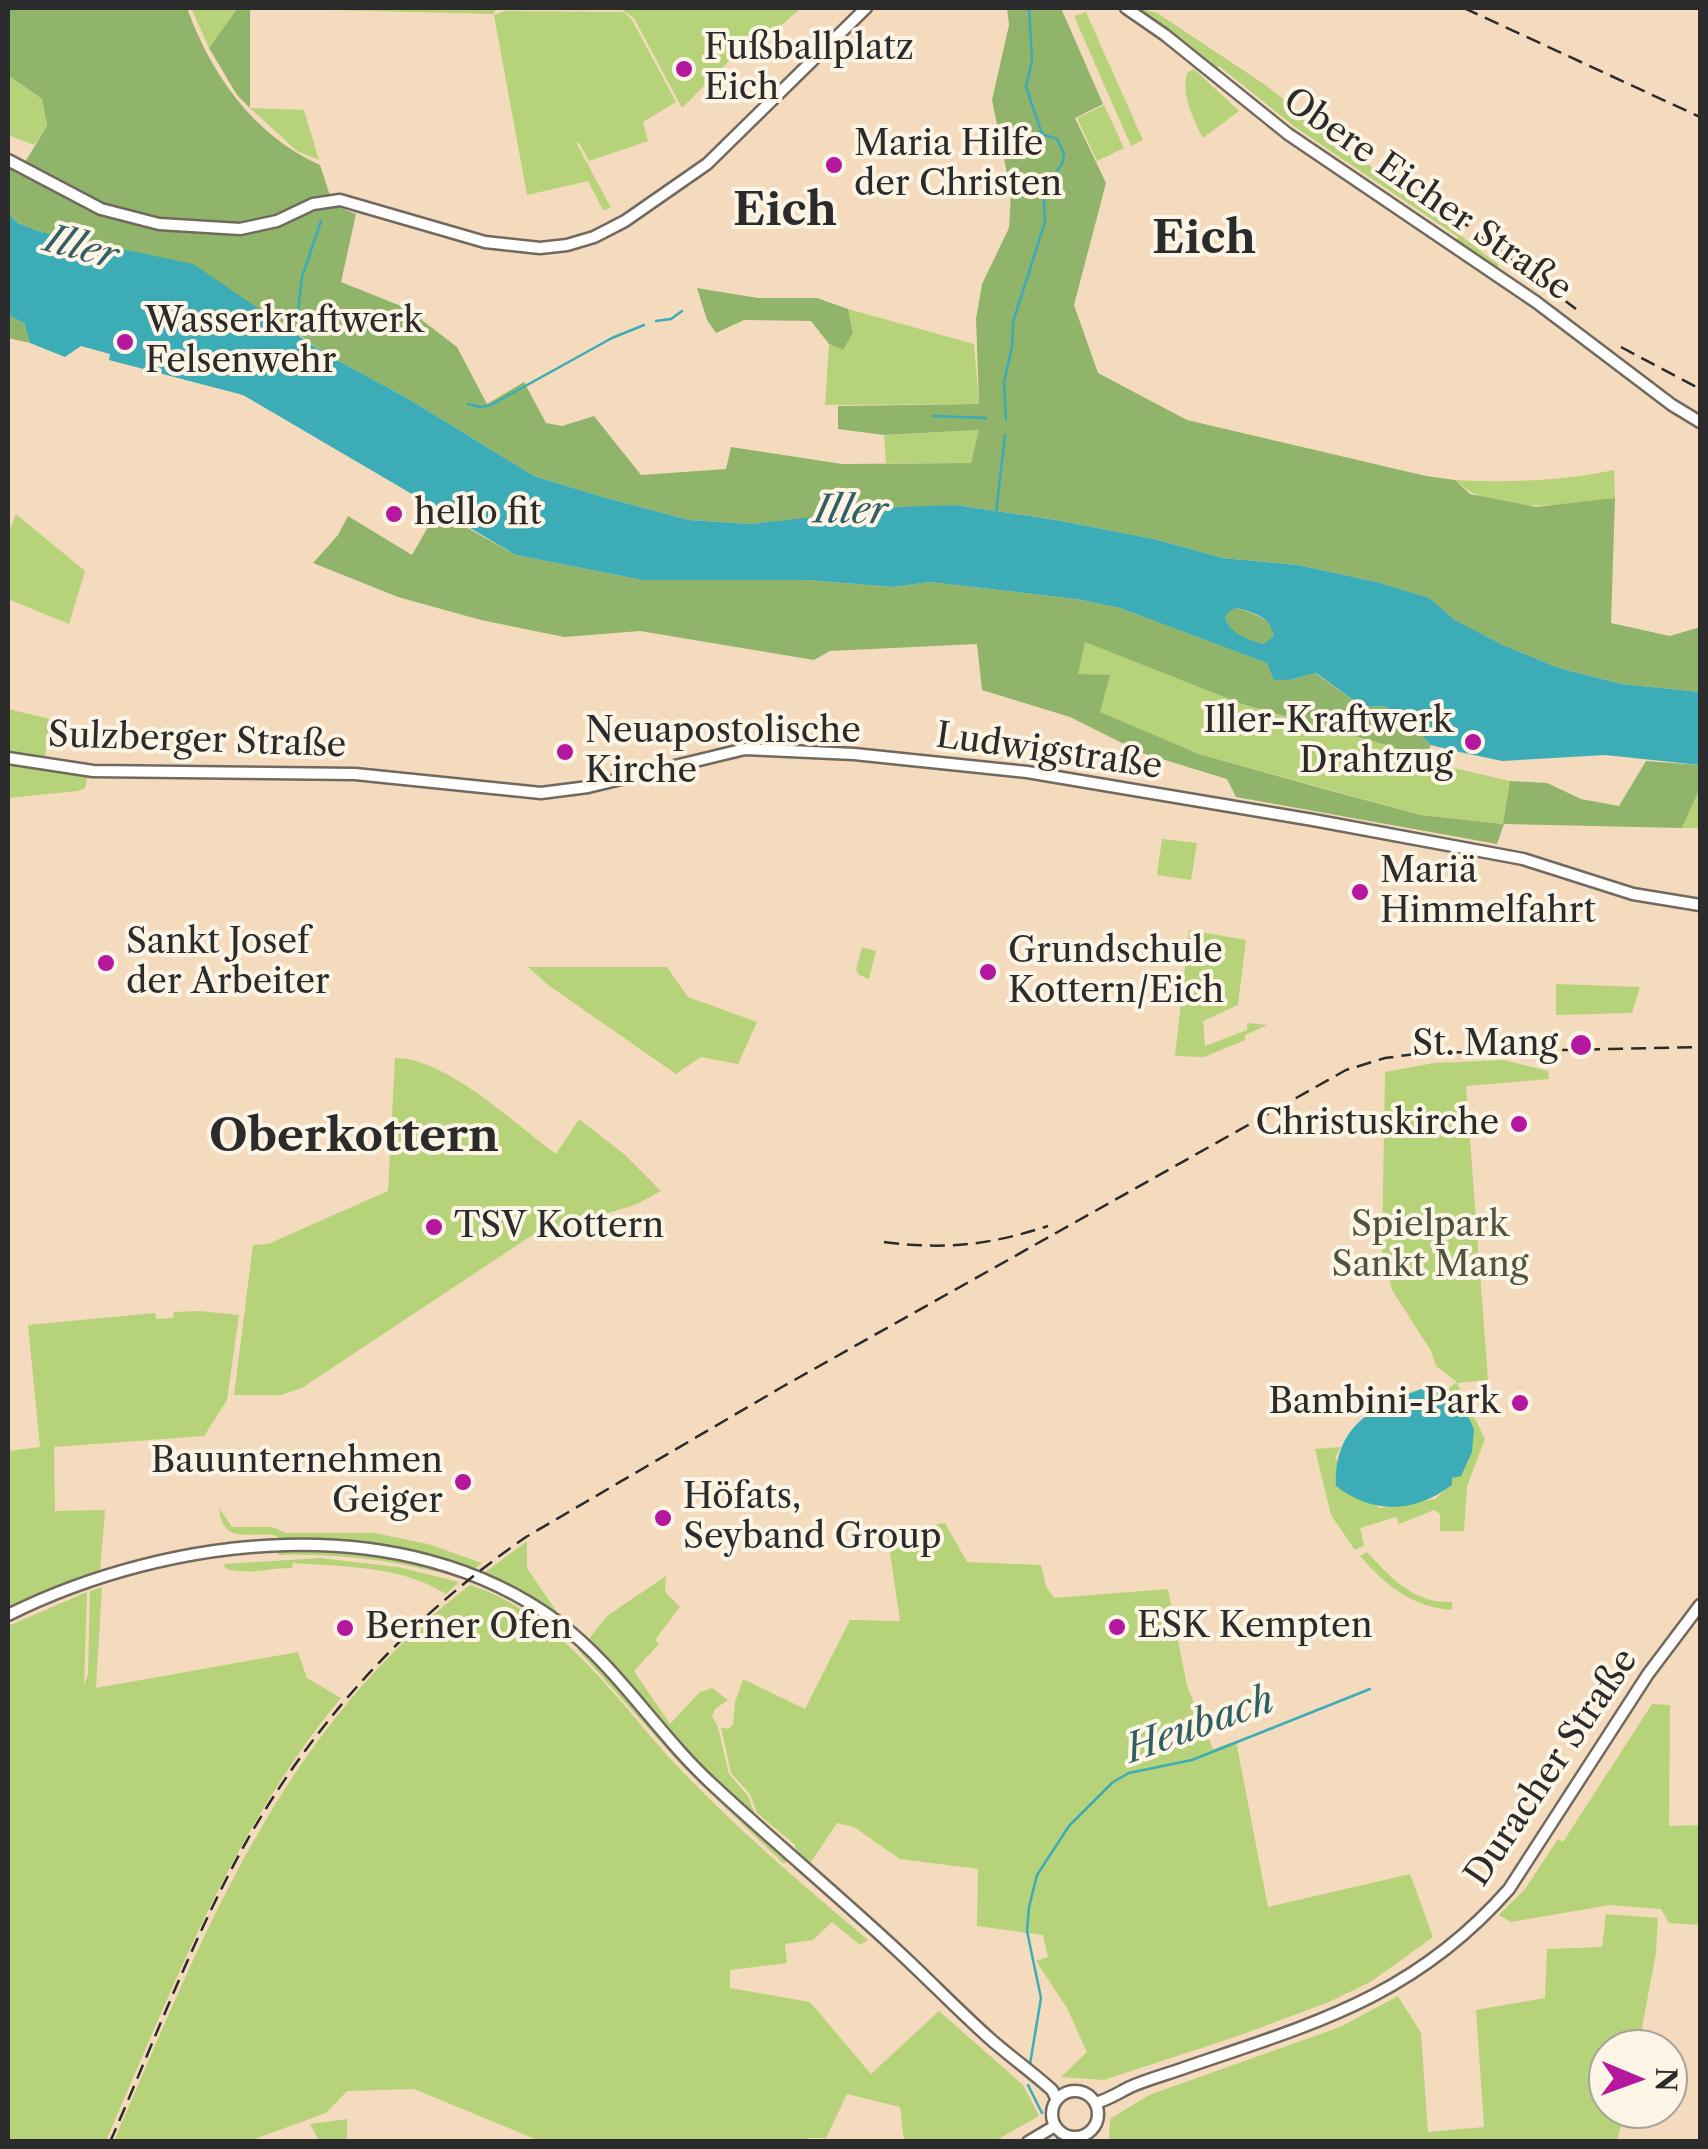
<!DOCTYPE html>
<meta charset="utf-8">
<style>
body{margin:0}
#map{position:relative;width:1708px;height:2149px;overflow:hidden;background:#f5dbbe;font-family:"Libre Caslon Text",serif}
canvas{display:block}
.frame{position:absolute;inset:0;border:10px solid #2b2b2b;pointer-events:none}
.north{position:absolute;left:1588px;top:2029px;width:100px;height:100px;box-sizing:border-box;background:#fcf5e5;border:2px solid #a8a49b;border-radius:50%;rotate:91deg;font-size:28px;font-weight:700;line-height:40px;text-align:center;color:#2b2b2b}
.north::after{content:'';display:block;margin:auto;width:35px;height:45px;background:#b5179e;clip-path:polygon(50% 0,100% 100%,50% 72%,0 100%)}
</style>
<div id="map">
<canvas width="1708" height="2149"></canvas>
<div class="frame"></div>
<div class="north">N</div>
</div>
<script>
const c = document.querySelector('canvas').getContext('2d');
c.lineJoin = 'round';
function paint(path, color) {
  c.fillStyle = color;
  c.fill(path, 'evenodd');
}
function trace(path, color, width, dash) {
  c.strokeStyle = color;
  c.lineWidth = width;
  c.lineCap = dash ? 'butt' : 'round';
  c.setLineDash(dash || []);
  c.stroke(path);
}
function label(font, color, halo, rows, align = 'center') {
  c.font = font + ' "Libre Caslon Text",serif';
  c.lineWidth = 8;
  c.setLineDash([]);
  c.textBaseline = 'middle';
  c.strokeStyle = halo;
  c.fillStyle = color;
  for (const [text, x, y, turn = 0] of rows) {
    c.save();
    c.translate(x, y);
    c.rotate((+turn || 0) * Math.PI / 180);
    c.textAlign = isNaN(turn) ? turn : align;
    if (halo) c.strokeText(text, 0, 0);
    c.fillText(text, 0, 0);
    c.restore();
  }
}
const green = new Path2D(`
 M191 8H238V10L209 48Z
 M250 8H617V9H497L493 14Z
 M619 8H801L784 23 741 49 682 108 634 18Z
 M1138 8 1157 13 1264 84 1499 265 1496 270 1455 243 1458 237 1295 127 1219 66 1215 70Z
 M505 11 624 12 632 20 676 102 643 122 648 141 589 161 579 143 576 142 611 208 603 210 588 181 527 195 494 15Z
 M1086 12 1143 140 1131 146 1074 16Z
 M1194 69 1239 111 1203 138C1193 119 1181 94 1187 73Z
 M8 75 42 99 47 127 34 145 8 135Z
 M1104 105 1124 148 1097 161 1077 118Z
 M250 108 304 110 319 160 297 151Z
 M848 309 974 344 979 404 825 405 829 344 843 350 853 333Z
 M980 430 971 463H886L884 435Z
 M1614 470 1615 498C1566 504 1494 518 1455 480 1509 483 1561 481 1614 470Z
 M16 514 85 571 69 624 8 599V534Z
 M1085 641 1242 704 1393 747 1423 761 1510 781 1504 824 1421 815 1199 754 1099 712 1077 674Z
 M8 709 50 719 45 757 8 751Z
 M8 763 88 775 85 788 78 791 8 798Z
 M1700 787V828H1682L1698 788Z
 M1162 839 1197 843 1191 880 1157 875Z
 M1189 930 1246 940 1238 1005 1203 1021 1205 1046 1247 1030V1023L1268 1025 1245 1035V1040L1204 1057 1175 1056Z
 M862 947 876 951 869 979 859 975 856 970Z
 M528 967H667L688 997 757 1022 738 1064 701 1057 676 1074 548 985Z
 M1556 984 1640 987 1632 1013 1556 1015Z
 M395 1058C445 1057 515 1124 556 1154L579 1119 624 1154 661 1191 635 1205 531 1236 302 1388 281 1395H234L253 1245 268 1244 388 1191Z
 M1504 1060 1548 1071 1549 1079 1466 1086 1488 1380 1457 1383 1485 1439 1467 1486 1464 1531H1440V1514L1434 1510 1399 1524 1396 1517 1360 1528 1364 1545 1355 1550 1331 1515 1315 1449 1341 1447 1335 1458 1379 1508 1435 1499 1451 1485 1452 1478 1472 1452 1468 1416 1455 1409 1442 1393 1457 1382 1436 1366 1431 1351 1392 1290 1382 1251 1385 1072 1434 1063Z
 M199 1311 239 1315 227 1400 204 1436 54 1447 55 1511 105 1510 100 1573 8 1609V1451L40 1447 28 1325 155 1313 156 1319 173 1318 174 1312Z
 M219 1508 232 1527H272L287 1533H375L428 1544 482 1563 472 1571C411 1544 343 1543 278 1541L277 1536C251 1530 223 1547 219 1508Z
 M945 1523 967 1562 1041 1565 1046 1586 1054 1598 1168 1589 1187 1686 1213 1749 1236 1741 1268 1907 1410 1874 1433 1937 1372 1981 1329 2002 1235 2037 1104 2080 1061 2077 1087 2052 1067 2008 1036 1961 1048 1957 1043 1935 977 1926 978 1869 900 1859 854 1827 837 1823 809 1865 796 1854 795 1845 757 1813 750 1794 731 1773 721 1727 728 1729 733 1724 735 1702 743 1679 805 1709 850 1620 900 1621 887 1532Z
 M527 1541V1568L561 1618 511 1586 483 1574Z
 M278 1551C344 1550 403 1557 466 1577L463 1579C402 1561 342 1553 278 1555Z
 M1367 1552C1390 1577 1414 1604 1452 1602V1610C1412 1607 1385 1585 1360 1556Z
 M320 1558 398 1567 459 1582 446 1594C400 1565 344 1567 293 1563L292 1568C269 1568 246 1576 225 1568L224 1564Z
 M666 1576 665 1592 680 1607 655 1640 659 1644 634 1671 670 1724 700 1692 712 1688 728 1700 715 1709 712 1716 718 1727 729 1774 748 1796 755 1815 793 1847V1853L691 1760 589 1639 607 1616Z
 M470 1585C564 1616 616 1701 681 1770 739 1831 804 1886 868 1940L860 1945 832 1922 813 1940 785 1944 787 1963 730 1970V1988L810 2002 871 2074 939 2011 1023 2085 1039 2116 995 2141H904L900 2107 847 2094 826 2138H808L807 2141H540L414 2089 347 2091 326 2113 249 2141H114C206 1930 280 1730 470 1585Z
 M102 1587 96 1688 298 1652 307 1678 341 1698C233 1828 173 1988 106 2141H8V1626L87 1592 84 1685 88 1675 90 1591Z
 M580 1646 685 1764 787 1861 784 1864 683 1767 577 1649Z
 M1652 1704 1670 1705 1669 1826 1700 1825V1925L1669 1923 1661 1909 1610 1905 1511 1922 1499 1915 1525 1889 1558 1839 1563 1842Z
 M1606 1914 1658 1918 1656 1953 1638 2049H1608V2109H1625L1617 2141H1109L1110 2119 1149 2095 1340 2027 1398 1996 1421 2033 1428 2132 1484 2127 1476 2010 1545 1998 1547 1949 1602 1947Z
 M347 2119V2141H319L310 2124Z`);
const forest = new Path2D(`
 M8 8H187C211 74 253 135 320 165L333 205 356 214 341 282 406 308 457 347 487 404 524 382 546 423 562 426 594 416 641 475 726 469 731 447 842 464 971 463 979 430 884 435 838 429V406L979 404 976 319 982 284 1009 228 1011 193 992 100 1009 25 1007 8H1061L1103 104 1075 118 1106 183 1074 305 1098 373 1187 420 1426 476 1455 480 1470 494 1536 507 1615 498 1611 623 1670 636 1700 627V692L1622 684 1559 668 1503 645 1455 620 1428 598 1377 582 1298 565 1223 558 1154 539 1056 520 956 505 751 524 689 520 603 497 534 476 407 398 324 353 283 323 41 232 18 223 8 214V164L20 170 47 126 42 99 8 75Z
 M238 8H250V108L237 95 209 48Z
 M697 288 758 298H817L848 309 853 333 843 350 829 344 811 321 744 320 716 333 707 320Z
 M8 315 24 323 30 343 8 338Z
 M437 511 516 555 642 580H807L893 587 930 582 1076 599 1120 608 1268 663 1289 680 1315 673 1363 707 1383 706 1400 713 1431 745 1423 761 1393 747 1242 704 1085 642 1078 674 1110 675 1100 712 1199 754 1317 787 1421 815 1503 824 1510 781 1547 783 1581 799 1619 806 1646 761 1700 765V787L1682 828 1504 824 1497 844 1236 797 1227 779 1142 753 1070 717 982 690 977 644 830 651 814 660 640 631 564 637 481 620 398 597 313 563 338 535 348 516 412 555Z
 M1237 608C1255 614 1269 617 1275 636L1263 644C1247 639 1231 635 1225 618L1228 611Z`);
const water = new Path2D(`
 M8 214 18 223 41 232 193 264 324 353 407 398 534 476 603 497 689 520 751 524 902 507 956 505 1056 520 1154 539 1223 558 1298 565 1377 582 1429 598 1455 620 1503 645 1559 668 1622 684 1700 692V765L1605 755 1502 761 1455 751 1431 745 1400 713 1383 706 1363 707 1316 673 1289 680H1274L1267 663 1120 608 1076 599 930 582 893 587 807 580H642L516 555 243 395 109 360 110 354 81 346 65 357 30 343 24 323 8 315ZM1237 608C1255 613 1270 617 1274 636L1263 644C1247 639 1231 634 1225 618L1229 611Z
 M1421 1389 1442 1393 1455 1409 1468 1416 1474 1429 1472 1452 1461 1476 1452 1478V1485C1415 1513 1373 1515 1336 1486 1334 1427 1370 1408 1421 1389Z`);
const stream = new Path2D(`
 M298 311 302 277 321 221
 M656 321 671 319 682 311
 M468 404 480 407 491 405 612 338 644 325
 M933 416 986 418
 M1006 420 1004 382 1012 347 1013 322 1045 222 1044 202 1047 184 1062 164 1064 153 1057 139 1042 134 1026 87 1032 61 1029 8
 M996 513 1005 435
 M1030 2064 1041 1998 1027 1931 1029 1907 1037 1875 1069 1826 1113 1782 1129 1773 1192 1760 1370 1689
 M1028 2085 1042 2113
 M1057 2138 1061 2142`);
const secondary = new Path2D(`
 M1126 8 1165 35 1288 134 1536 302 1672 405 1700 422
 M8 160 101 209 159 224 240 229 277 221 313 204 340 200 485 242 540 248 567 245 594 237 625 221 707 164 866 8
 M8 758 93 771 355 774 541 793 588 787 745 749 854 754 1027 772 1313 820 1523 859 1633 894 1700 905
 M8 1615C171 1534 403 1507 558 1622 618 1667 658 1735 714 1786 775 1843 839 1896 900 1953 930 1981 958 2010 988 2037 1008 2055 1031 2071 1052 2090L1057 2100
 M1052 2114a23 23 0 1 1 46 0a23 23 0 1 1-46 0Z
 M1095 2103C1108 2100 1118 2093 1130 2087 1148 2079 1168 2074 1187 2067 1316 2023 1415 1996 1509 1889L1648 1674 1700 1605
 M1028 2142 1055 2126`);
const rail = new Path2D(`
 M1464 8 1700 117
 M1380 166 1422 191 1576 309
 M1621 347 1700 389
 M884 1242C945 1250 990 1245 1048 1226
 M110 2142C155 2040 194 1934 249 1837 317 1718 413 1615 526 1537L782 1387 1346 1070 1385 1058 1423 1053 1700 1047`);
const markers = [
 [684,69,10,"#b5179e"],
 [834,165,10,"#b5179e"],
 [125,342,10,"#b5179e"],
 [394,514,10,"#b5179e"],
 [1473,742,10,"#b5179e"],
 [565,752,10,"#b5179e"],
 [1360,892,10,"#b5179e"],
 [106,963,10,"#b5179e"],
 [988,972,10,"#b5179e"],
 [1581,1045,12,"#b5179e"],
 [1519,1124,10,"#b5179e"],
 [434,1227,10,"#b5179e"],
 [1520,1403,10,"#b5179e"],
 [463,1482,10,"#b5179e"],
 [663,1518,10,"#b5179e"],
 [1117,1627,10,"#b5179e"],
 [345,1628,10,"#b5179e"]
];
const poiNames = [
 ["Fußballplatz",704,49],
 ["Eich",704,89],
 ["Maria Hilfe",854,145],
 ["der Christen",854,185],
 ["Wasserkraftwerk",145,322],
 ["Felsenwehr",145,362],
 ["hello fit",414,514],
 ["Iller-Kraftwerk",1453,722,"right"],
 ["Drahtzug",1453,762,"right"],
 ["Neuapostolische",585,732],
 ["Kirche",585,772],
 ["Mariä",1380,872],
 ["Himmelfahrt",1380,912],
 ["Sankt Josef",126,943],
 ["der Arbeiter",126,983],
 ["Grundschule",1008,952],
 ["Kottern/Eich",1008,992],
 ["St. Mang",1558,1045,"right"],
 ["Christuskirche",1499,1124,"right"],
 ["TSV Kottern",454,1227],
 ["Bambini-Park",1500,1403,"right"],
 ["Bauunternehmen",443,1462,"right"],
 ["Geiger",443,1502,"right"],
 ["Höfats,",683,1498],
 ["Seyband Group",683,1538],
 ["ESK Kempten",1137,1627],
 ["Berner Ofen",365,1628]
];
const streetNames = [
 ["Obere Eicher Straße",1427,195,35],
 ["Sulzberger Straße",197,741,2],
 ["Ludwigstraße",1049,752,8],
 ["Duracher Straße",1552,1768,-56]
];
const parkNames = [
 ["Spielpark",1430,1226],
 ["Sankt Mang",1430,1266]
];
const waterNames = [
 ["Iller",81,249,15],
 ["Iller",851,512,1],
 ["Heubach",1200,1726,-20]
];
const districtNames = [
 ["Eich",785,212],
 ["Eich",1204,240],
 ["Oberkottern",354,1138]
];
paint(green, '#b6d37a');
paint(forest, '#90b56a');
paint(water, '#3cacb7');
trace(stream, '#3cacb7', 2.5);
trace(secondary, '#72695e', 15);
trace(secondary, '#fff', 10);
trace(rail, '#2b2b2b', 2.5, [15, 8]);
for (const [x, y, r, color] of markers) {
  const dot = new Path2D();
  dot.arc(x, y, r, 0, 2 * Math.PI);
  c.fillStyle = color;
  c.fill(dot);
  trace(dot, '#fcf5e5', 4);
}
label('35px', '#2b2b2b', '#fcf5e5', poiNames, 'left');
label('35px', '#2b2b2b', '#fcf5e5', streetNames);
label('35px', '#4e553f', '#fcf5e5', parkNames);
label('italic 38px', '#325f63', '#fcf5e5', waterNames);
label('bold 45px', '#2b2b2b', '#fcf5e5', districtNames);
</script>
